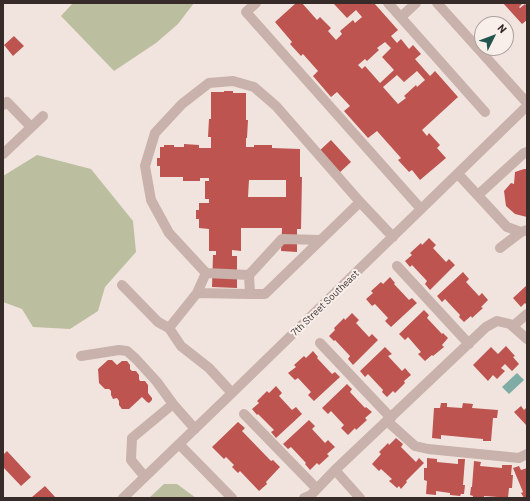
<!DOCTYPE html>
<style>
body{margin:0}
#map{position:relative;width:530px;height:501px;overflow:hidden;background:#f1e4de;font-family:Barlow,sans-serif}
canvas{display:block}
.frame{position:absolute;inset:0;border:4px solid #362b29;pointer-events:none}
.north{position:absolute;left:474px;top:16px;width:40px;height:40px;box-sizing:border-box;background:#f9efea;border:1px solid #aba19d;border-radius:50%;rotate:48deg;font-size:11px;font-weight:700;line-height:16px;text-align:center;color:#362b29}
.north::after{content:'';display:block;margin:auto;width:14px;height:18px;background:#22554e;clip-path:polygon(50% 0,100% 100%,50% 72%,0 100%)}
</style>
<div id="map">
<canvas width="530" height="501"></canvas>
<div class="frame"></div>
<div class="north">N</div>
</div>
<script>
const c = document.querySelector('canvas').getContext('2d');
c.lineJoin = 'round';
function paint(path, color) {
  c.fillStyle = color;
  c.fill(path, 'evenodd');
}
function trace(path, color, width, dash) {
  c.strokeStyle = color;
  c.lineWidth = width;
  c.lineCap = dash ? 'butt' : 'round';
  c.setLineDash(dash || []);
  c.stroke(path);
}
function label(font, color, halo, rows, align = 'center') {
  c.font = font + ' Barlow,sans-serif';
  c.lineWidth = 4;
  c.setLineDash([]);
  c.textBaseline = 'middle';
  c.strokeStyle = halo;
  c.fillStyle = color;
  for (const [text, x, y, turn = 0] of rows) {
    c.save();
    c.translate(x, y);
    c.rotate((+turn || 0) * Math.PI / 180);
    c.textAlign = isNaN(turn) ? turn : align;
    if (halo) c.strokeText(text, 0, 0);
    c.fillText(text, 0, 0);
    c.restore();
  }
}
const green = new Path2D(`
 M73 3H194L178 24 156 43 114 71 61 16Z
 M37 155 91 169 133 221 136 252 105 287 98 311 70 329 33 327 22 309 3 302V176Z
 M164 484H177L196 498H149Z`);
const water = new Path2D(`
 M517 373 524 380 509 394 502 387Z`);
const building = new Path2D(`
 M296 3H302L317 20 320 17 331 28 328 31 336 40 342 34 340 31 353 20 355 23 362 17 356 10 347 18 334 4 374 3 398 30 391 36 397 43 401 39 409 49 413 45 421 54 415 59 430 76 435 71 458 97 422 130 427 136 429 133 440 145 437 148 446 158 420 180 412 170 409 172 398 160 401 158 377 131 368 138 344 111 350 106 337 92 331 97 313 76 318 71 303 54 301 56 290 44 292 42 275 22ZM385 42 391 48 382 57 394 70 380 83 365 66 362 69 358 65 365 59 367 61 379 50 377 48ZM417 71 425 80 417 87 416 85 404 96 406 98 398 104 383 87 397 75 404 82Z
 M503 3H523L519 7 520 8 525 4 527 6V20L522 24Z
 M14 36 24 46 13 56 4 45Z
 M224 91H233V93H246V120H248L247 138H246V147H254V145H272V148L300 149V177H302L301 229H297V252L281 251 282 228H241V251L232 250V256H237V288L212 287 213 255H216V251H209V229L199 228V219H196V210H199V203H209V199H205V181H209V178H200V181H183V177H160V166H157V158H160V147H164V145H174V147H184V144L199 145V148H211V137H208L209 119H211V92H224ZM249 180H286V197H248Z
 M331 140 351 162 338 174 318 152Z
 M524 169H527V217L515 214 506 206 504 191 511 183 514 184 515 172Z
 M429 238 436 245 433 248 446 262 449 259 455 265 430 290 425 284 427 281 412 265 410 267 405 261 412 255 410 253 421 243 422 245Z
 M463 272 469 279 466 282 479 296 482 293 488 300 481 307 483 308 472 318 471 316 464 322 459 317 460 315 445 299 442 302 437 296Z
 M390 277 395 283 394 284 409 300 412 298 417 303 391 327 385 321 388 318 375 304 372 306 366 299 373 293 371 291 381 282 383 284Z
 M527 285V305L525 303 521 307 513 298Z
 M424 310 429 315 427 318 442 334 443 333 448 338 442 345 444 347 433 356 432 355 425 361 418 354 421 352 408 337 405 340 399 334Z
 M352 313 359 320 356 323 369 337 372 334 378 340 353 365 348 359 350 356 335 340 334 341 329 336 335 330 334 328 344 318 345 320Z
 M506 346 515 356 513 357 519 364 512 371 505 364 501 368 505 371 497 379 493 375 488 381 473 365 491 347 498 354Z
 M385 347 392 354 388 356 402 371 405 368 411 375 404 381 405 383 395 393 393 391 387 397 382 392 383 390 368 374 365 377 360 371Z
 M313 351 318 357 317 358 332 374 335 372 340 377 314 401 308 395 311 392 298 378 295 380 288 373 296 367 294 365 304 356 306 358Z
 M108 360H112L117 365 122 361H127L130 365V369L132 371H136L139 375V379L140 381H145L148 385V393L152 398V400L149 403 147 402 142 397 129 409H122L119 405V401L117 398 113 399 111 395V391L109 389H105L99 383 98 369Z
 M347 384 352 389 350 392 365 408 366 407 372 412 365 418 367 420 356 430 355 428 348 435 341 428 344 425 331 411 328 414 322 408Z
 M276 386 282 393 279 396 292 410 296 407 302 414 276 438 271 432 274 430 258 414 257 415 252 409 259 403 257 401 267 391 269 393Z
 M441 403H447V407L462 408 463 403 473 404 472 408 498 410 497 418H493L491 441H483V439L441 435V439L432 438 434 408H440Z
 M521 406 524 410 527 407V426L514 412Z
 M309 420 315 426 312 429 325 443 328 440 335 447 327 454 329 456 319 465 317 463 310 470 305 464 306 463 291 447 288 449 283 444Z
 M238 422 245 428 242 431 271 461 273 460 280 467 266 482 267 484 259 491 240 471 238 473 232 467 234 465 226 457 224 459 212 447Z
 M396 438 403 444 401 447 416 462 419 458 424 463 406 481 407 482 401 489 399 486 397 488 389 481 392 479 381 469 379 471 372 464 381 454 379 452 388 443 389 445Z
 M7 451 31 477 21 486 3 467V455Z
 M427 458 437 459V462L458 464V459H465L463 485H465L464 494H461L460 496 450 495V493L436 491V495L426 494 427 481 424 480V468H427Z
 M474 461 481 462 480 466 502 468V465H512L511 475H513L512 488H509L508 498H498V497L484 496V498H473V496L470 495 471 487H472Z
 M519 466 521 470 527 468V498H524L521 493 523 492 513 468Z
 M45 486 56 498H33L32 497Z`);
const minor = new Path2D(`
 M256 3 246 12 421 209
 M388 3 485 112
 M437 3 527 103
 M401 17 416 3
 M3 105 7 102 31 127
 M3 154 43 116
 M458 174 507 227 521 232 527 230
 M478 195 524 153 527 152
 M321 240 282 239 249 275 206 273 169 233 151 200 145 166 155 133 182 104 209 83 233 81 254 87 276 106 360 202
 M500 248 521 232
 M397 266 469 344
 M249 275 250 294H265L360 202 393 237
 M122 285 158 322 169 328
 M197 293 206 273
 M513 326 527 314
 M320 343 391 418
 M81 356 119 350 127 351 136 359 157 382 173 404 195 429
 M232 393 209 368 181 346 169 328 197 293 250 294
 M244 414 317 489
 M387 421 415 446 428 449 519 458 527 454
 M179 444 232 498
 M335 470 360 498
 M145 477 131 460 132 438 173 404
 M123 498 232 393 527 106
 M304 498 311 495 335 470 486 327 497 321 510 324 527 339`);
const streetNames = [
 ["7th Street Southeast",325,303,-44]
];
paint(green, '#bbbf9f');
paint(water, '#7faca5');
paint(building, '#bd5450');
trace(minor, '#c8b2ab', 10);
label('10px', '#362b29', '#f9efea', streetNames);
</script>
